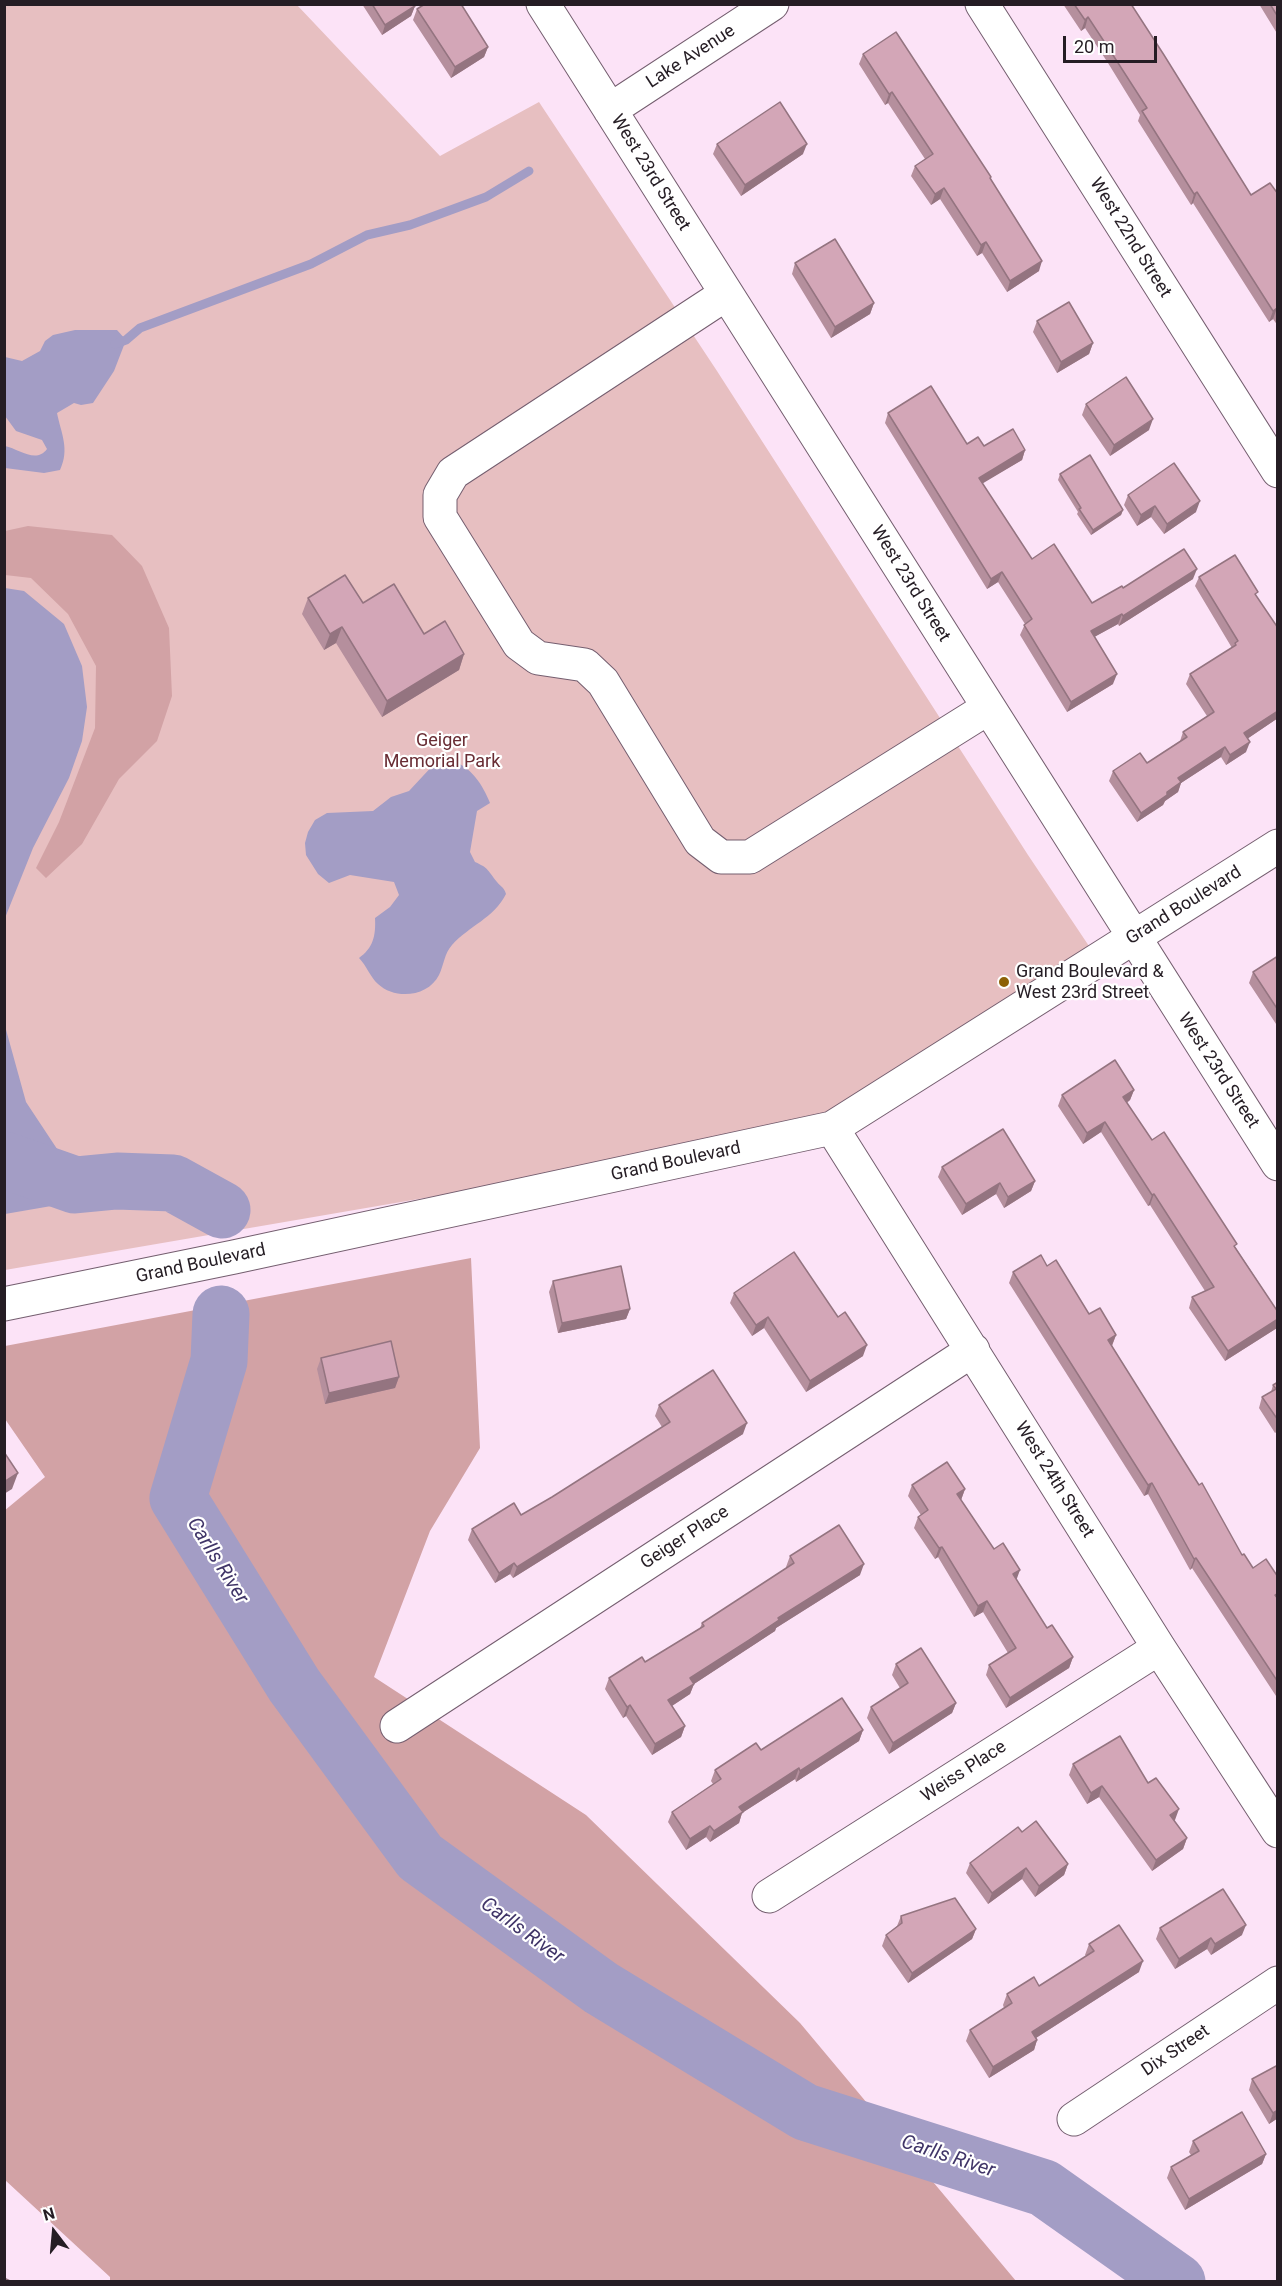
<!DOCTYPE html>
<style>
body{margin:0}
#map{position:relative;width:1282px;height:2286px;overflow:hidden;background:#fce3f7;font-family:Roboto,sans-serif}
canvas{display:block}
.frame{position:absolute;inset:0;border:6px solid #251d24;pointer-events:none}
.north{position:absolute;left:24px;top:2202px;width:60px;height:60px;-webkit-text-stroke:4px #fff;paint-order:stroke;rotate:344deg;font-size:16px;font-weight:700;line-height:24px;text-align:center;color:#251d24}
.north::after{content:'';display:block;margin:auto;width:21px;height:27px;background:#251d24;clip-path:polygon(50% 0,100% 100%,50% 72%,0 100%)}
.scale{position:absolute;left:1063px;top:36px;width:94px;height:27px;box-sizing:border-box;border:3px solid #251d24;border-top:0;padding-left:8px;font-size:18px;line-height:21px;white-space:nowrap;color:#251d24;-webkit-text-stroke:4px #fff;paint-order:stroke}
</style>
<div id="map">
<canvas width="1282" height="2286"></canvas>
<div class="frame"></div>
<div class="north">N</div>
<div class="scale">20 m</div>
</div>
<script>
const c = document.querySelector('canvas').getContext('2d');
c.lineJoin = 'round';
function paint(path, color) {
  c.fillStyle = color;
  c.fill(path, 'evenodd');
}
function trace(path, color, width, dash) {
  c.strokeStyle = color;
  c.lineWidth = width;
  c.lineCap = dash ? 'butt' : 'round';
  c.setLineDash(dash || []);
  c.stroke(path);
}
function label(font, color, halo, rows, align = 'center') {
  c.font = font + ' Roboto,sans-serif';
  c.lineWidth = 4.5;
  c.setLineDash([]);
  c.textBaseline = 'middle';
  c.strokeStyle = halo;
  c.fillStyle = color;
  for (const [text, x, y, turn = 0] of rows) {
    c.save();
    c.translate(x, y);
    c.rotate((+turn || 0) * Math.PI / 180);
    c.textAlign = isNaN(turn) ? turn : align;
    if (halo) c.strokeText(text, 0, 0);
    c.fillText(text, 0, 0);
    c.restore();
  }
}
const green = new Path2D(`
 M5 5H297L440 156 539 102 717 371 1028 855 1099 961 832 1128 5 1270Z`);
const forest = new Path2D(`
 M28 526 112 535 142 566 169 628 172 696 157 741 119 779 82 844 46 878 36 868 59 822 95 728 96 666 68 614 31 578 5 575V531Z
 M471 1258 480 1448 430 1531 374 1677 586 1815 800 2023 1016 2281H110V2277L5 2180 4 1511 45 1477 5 1419V1346Z`);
const water = new Path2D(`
 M75 330H117L126 340 114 371 93 403 81 405 74 403 57 413C61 433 70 449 60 470L44 473 5 468V446C19 449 36 464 47 449L42 440 16 431 5 416V357L22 361 40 351 45 341 53 335Z
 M5 588 24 591 64 624 82 666 87 707 82 741 69 778 33 848 5 918Z
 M451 761C470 765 483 785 490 803L477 811 470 852 475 862C489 868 488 871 497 882 501 887 504 887 506 894 494 918 469 926 452 945 444 954 444 965 439 975 428 997 395 1000 378 984 370 977 367 966 359 958 373 948 376 936 375 918L390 907 399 895 394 882 350 875 329 883 318 874 306 855 305 843 308 832 315 820 327 813 373 811 391 797 409 791 436 762Z
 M5 1026 26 1102 67 1164 75 1185 63 1204 5 1214Z`);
const stream = new Path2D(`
 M115 344 126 340 140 328 311 264 367 235 410 225 486 197 529 171`);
const river = new Path2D(`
 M4 1160 75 1185 117 1181 173 1183 222 1210
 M221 1314 219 1361 178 1498 294 1685 420 1857 601 1988 805 2112 1044 2188 1177 2282`);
const minor = new Path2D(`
 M543 4 1278 1164
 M982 4 1278 471
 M610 110 772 4
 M726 294 453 473 440 495V517L519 644 538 658 585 665 603 682 700 841 721 857H750L988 708
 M832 1128 1159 1648 1278 1831
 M4 1304 234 1257 832 1128 1278 846
 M397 1726 973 1350
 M769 1896 1159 1648
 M1074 2119 1278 1983`);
const wall = new Path2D(`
 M362 4H414L415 6 411 16 382 35Z
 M1063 4H1131L1251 195 1278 194V326L1273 319 1269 322 1193 203 1191 205 1138 121 1140 115 1108 63 1085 28 1081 31Z
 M1259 4H1278V35Z
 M417 9 488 47 484 57 451 78 413 20Z
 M863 54 991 179 1039 271 1007 292 982 253 977 256 940 199 931 205 911 176 915 166 925 159 888 103 885 105 859 64Z
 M717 144 803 154 741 196 713 154Z
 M795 263 874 303 870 314 831 338 792 274Z
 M1037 321 1093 343 1089 354 1057 373 1033 332Z
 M1086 404 1149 430 1110 456 1082 415Z
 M888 413 967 444 1025 450 1022 460 982 483 1032 559 1092 603 1123 588 1193 579 1119 626 1118 624 1094 637 1113 684 1067 712 1020 635 1025 624 998 582 987 589 885 423Z
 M1060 474 1123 510 1121 515 1091 535 1077 514 1078 512 1058 480Z
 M1128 495 1196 512 1164 534 1151 517 1137 526 1124 505Z
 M1199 577 1256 596 1278 718 1247 739 1246 752 1226 765 1221 757 1181 783 1178 792 1165 801 1163 805 1137 822 1109 781 1113 771 1147 763 1180 741 1183 732 1207 716 1186 684 1190 674 1232 648 1195 586Z
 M308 598 363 603 464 654 459 670 382 717 336 643 324 650 302 614Z
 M1278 956V1027L1249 983 1253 972Z
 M1134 1090 1130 1100 1127 1103 1152 1140 1236 1248 1278 1312 1277 1328 1225 1361 1189 1308 1192 1297 1205 1291 1150 1205 1148 1206 1101 1132 1083 1144 1058 1106 1062 1095Z
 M942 1167 1035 1181 1031 1191 1004 1208 996 1194 962 1215 938 1177Z
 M1047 1266 1089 1314 1116 1335 1112 1346 1242 1555 1253 1568 1278 1577V1699L1192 1568 1190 1570 1148 1494 1144 1496 1009 1283 1013 1272Z
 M553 1281 630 1309 626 1319 558 1333 549 1292Z
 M734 1293 838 1317 863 1356 806 1392 764 1328 752 1336 730 1303Z
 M321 1358 399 1377 395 1388 325 1404 317 1369Z
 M1278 1382V1431L1275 1433 1259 1408 1262 1397 1271 1392 1273 1385Z
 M659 1405 743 1434 513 1578 510 1574 495 1583 468 1540 472 1529 521 1515 552 1497 662 1427 655 1416Z
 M912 1485 965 1489 961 1500 994 1549 1016 1579 1047 1628 1073 1657 1069 1668 1006 1708 986 1675 989 1665 1008 1653 983 1612 974 1617 938 1557 935 1559 914 1528 918 1517 921 1515 908 1496Z
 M790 1556 860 1575 776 1628 775 1631 694 1684 690 1694 672 1706 685 1726 681 1737 652 1755 626 1716 623 1718 605 1689 609 1678 645 1662 700 1628 702 1623 787 1568 786 1567Z
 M896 1664 956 1703 952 1713 889 1754 867 1718 871 1707 900 1688 892 1675Z
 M863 1730 859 1741 796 1782 795 1779 742 1813 739 1823 710 1842 706 1837 686 1850 668 1822 672 1812 713 1784 711 1781 715 1770 761 1750Z
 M1073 1764 1148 1783 1175 1820 1174 1821 1187 1838 1183 1849 1152 1871 1099 1797 1087 1804 1069 1775Z
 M1022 1832 1068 1864 1064 1875 1035 1897 1022 1879 988 1904 966 1873 970 1863Z
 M901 1916 976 1929 972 1939 908 1983 882 1946 886 1935 897 1926Z
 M1160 1928 1242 1935 1211 1955 1207 1949 1175 1969 1156 1939Z
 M1089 1944 1139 1972 1036 2038 1037 2040 1034 2050 989 2078 966 2041 970 2030 1004 2008 1003 2005 1007 1994 1039 1986 1086 1956 1085 1955Z
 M1252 2079 1278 2118 1269 2124 1249 2090Z
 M1193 2141 1266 2154 1262 2164 1185 2210 1167 2178 1171 2167 1191 2155 1189 2152Z`);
const shadedWall = new Path2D(`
 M415 6 411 16 382 35 385 25Z
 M1088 17 1085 28 1081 31 1085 20Z
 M488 47 484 57 451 78 455 67Z
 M892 92 888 103 885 105 889 94Z
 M807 144 803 154 741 196 745 185Z
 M944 188 940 199 931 205 935 194Z
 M1197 192 1193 203 1191 205 1194 194Z
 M986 242 982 253 977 256 981 245Z
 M1042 261 1039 271 1007 292 1010 281Z
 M874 303 870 314 831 338 835 327Z
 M1277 308 1273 319 1269 322 1273 311Z
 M1093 343 1089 354 1057 373 1061 362Z
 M1153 419 1149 430 1110 456 1114 445Z
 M1025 450 1022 460 975 488 979 478Z
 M1200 501 1196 512 1164 534 1167 524Z
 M1155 506 1151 517 1137 526 1141 515Z
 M1123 510 1121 515 1091 535 1093 530Z
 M1197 569 1193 579 1119 626 1123 616Z
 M1002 572 998 582 987 589 991 579Z
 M1122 614 1118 624 1087 641 1091 631Z
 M342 627 336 643 324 650 330 634Z
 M464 654 459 670 382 717 387 701Z
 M1117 674 1113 684 1067 712 1071 702Z
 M1278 711V718L1241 743 1244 733Z
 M1250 742 1246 752 1226 765 1230 755Z
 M1225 747 1221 757 1181 783 1178 792 1165 801 1163 805 1137 822 1141 813 1167 792 1178 778Z
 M1134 1090 1130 1100 1119 1107 1123 1097Z
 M1105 1122 1101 1132 1083 1144 1087 1133Z
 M1035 1181 1031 1191 1004 1208 1008 1197Z
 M1000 1183 996 1194 962 1215 966 1204Z
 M1154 1194 1150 1205 1148 1206 1152 1195Z
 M630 1309 626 1319 558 1333 562 1323Z
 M768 1317 764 1328 752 1336 756 1325Z
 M1278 1319 1277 1328 1225 1361 1228 1351Z
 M1116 1335 1112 1345 1104 1351 1108 1340Z
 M867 1345 863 1356 806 1392 810 1381Z
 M399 1377 395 1388 325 1404 329 1393Z
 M747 1423 743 1434 513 1578 517 1567Z
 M18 1473 12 1489 4 1494V1482Z
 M1152 1483 1148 1494 1144 1496 1148 1485Z
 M965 1489 961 1500 957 1494Z
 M942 1547 938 1557 935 1559 939 1548Z
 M1196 1558 1192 1568 1190 1570 1194 1559Z
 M514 1563 510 1574 495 1583 499 1573Z
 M864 1564 860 1575 776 1628 775 1631 694 1684 690 1694 664 1711 668 1700 690 1678 778 1618Z
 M1020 1570 1016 1581 1013 1574Z
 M987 1601 983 1612 974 1617 978 1606Z
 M1073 1657 1069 1668 1006 1708 1010 1698Z
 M956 1703 952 1713 889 1754 893 1743Z
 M630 1705 626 1716 623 1718 627 1707Z
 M685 1726 681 1737 652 1755 655 1744Z
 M863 1730 859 1741 796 1782 800 1771Z
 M799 1768 795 1779 742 1813 739 1823 710 1842 714 1831 739 1807Z
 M1102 1786 1099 1797 1087 1804 1091 1793Z
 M1179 1809 1175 1820 1166 1826 1170 1815Z
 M710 1826 706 1837 686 1850 690 1839Z
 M1187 1838 1183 1849 1152 1871 1156 1860Z
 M1068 1864 1064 1875 1035 1897 1039 1886Z
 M1026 1868 1022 1879 988 1904 992 1893Z
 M1246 1925 1242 1935 1211 1955 1215 1944Z
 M976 1929 972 1939 908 1983 912 1973Z
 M1211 1938 1207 1949 1175 1969 1179 1959Z
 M1143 1961 1139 1972 1028 2043 1032 2032Z
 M1037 2040 1034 2050 989 2078 993 2067Z
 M1278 2110V2118L1269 2124 1273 2113Z
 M1266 2154 1262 2164 1185 2210 1189 2199Z`);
const building = new Path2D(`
 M372 4H414L415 6 385 25Z
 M425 4H461L488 47 455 67 417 9Z
 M1074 4H1131L1164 55 1251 195 1270 183 1278 194V309L1277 308 1273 311 1197 192 1194 194 1142 111 1147 108 1111 52 1088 17 1085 20Z
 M1270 4H1278V17Z
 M896 32 991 177 990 178 1042 261 1010 281 986 242 981 245 944 188 935 194 915 166 933 154 892 92 889 94 863 54Z
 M780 102 807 144 745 185 717 144Z
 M835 239 874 303 835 327 795 263Z
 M1069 302 1093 343 1061 362 1037 321Z
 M1126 377 1153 419 1114 445 1086 404Z
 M931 386 967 444 978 437 984 446 1013 429 1025 450 979 478 1032 559 1054 544 1092 603 1122 586 1123 588 1184 549 1197 569 1123 616 1122 614 1091 631 1117 674 1071 702 1024 625 1032 619 1002 572 991 579 888 413Z
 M1090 455 1123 510 1093 530 1079 509 1081 508 1060 474Z
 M1174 463 1200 501 1167 524 1155 506 1141 515 1128 495Z
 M1235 555 1258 592 1255 594 1278 628V711L1244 733 1250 742 1230 755 1225 747 1178 778 1181 782 1167 792V795L1141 813 1113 771 1140 753 1147 763 1187 737 1183 732 1214 712 1190 674 1236 645 1235 643 1238 641 1199 577Z
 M345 575 363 603 394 584 424 634 445 621 464 654 387 701 342 627 330 634 308 598Z
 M1278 956V1010L1253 972Z
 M1115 1060 1134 1090 1123 1097 1152 1140 1164 1132 1237 1244 1234 1246 1278 1312V1319L1228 1351 1192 1297 1214 1287 1154 1194 1152 1195 1105 1122 1087 1133 1062 1095Z
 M1003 1129 1035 1181 1008 1197 1000 1183 966 1204 942 1167Z
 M794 1252 838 1317 845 1312 867 1345 810 1381 768 1317 756 1325 734 1293Z
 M1041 1255 1047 1266 1056 1260 1089 1314 1100 1308 1116 1335 1108 1340 1199 1485 1202 1483 1242 1555 1244 1554 1253 1568 1266 1559 1278 1577V1593L1275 1595 1278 1599V1682L1196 1558 1194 1559 1152 1483 1148 1485 1013 1272Z
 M621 1266 630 1309 562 1323 553 1281Z
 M391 1341 399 1377 329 1393 321 1358Z
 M713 1370 747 1423 517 1567 514 1563 499 1573 472 1529 514 1503 521 1515 552 1497 670 1422 659 1405Z
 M1278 1382V1420L1262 1397 1276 1389 1273 1385Z
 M4 1452 18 1473 4 1482Z
 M947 1462 965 1489 957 1494 994 1549 1003 1543 1020 1570 1013 1574 1047 1628 1052 1625 1073 1657 1010 1698 989 1665 1016 1648 987 1601 978 1606 942 1547 939 1548 918 1517 928 1510 912 1485Z
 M839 1525 864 1564 778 1618 779 1620 749 1640 690 1678 694 1684 668 1700 685 1726 655 1744 630 1705 627 1707 609 1678 642 1657 645 1662 704 1626 702 1623 794 1563 790 1556Z
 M921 1648 956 1703 893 1743 871 1707 908 1683 896 1664Z
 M842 1698 863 1730 800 1771 799 1768 739 1807 743 1812 714 1831 710 1826 690 1839 672 1812 721 1779 715 1770 756 1743 761 1750Z
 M1120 1736 1148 1783 1156 1778 1179 1809 1170 1815 1187 1838 1156 1860 1102 1786 1091 1793 1073 1764Z
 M1036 1821 1068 1864 1039 1886 1026 1868 992 1893 970 1863 1018 1827 1022 1832Z
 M1223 1889 1246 1925 1215 1944 1211 1938 1179 1959 1160 1928Z
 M955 1898 976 1929 912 1973 886 1935 902 1923 901 1916Z
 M1119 1925 1143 1961 1032 2032 1037 2040 993 2067 970 2030 1012 2003 1007 1994 1034 1977 1039 1986 1094 1951 1089 1944Z
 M1278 2065V2110L1273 2113 1252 2079Z
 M1242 2112 1266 2154 1189 2199 1171 2167 1199 2151 1193 2141Z
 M4 2278 12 2282H4Z`);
const markers = [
 [1004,982,6,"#8d6106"]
];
const streetNames = [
 ["Lake Avenue",691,57,-33],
 ["West 23rd Street",650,173,58],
 ["West 22nd Street",1130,238,58],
 ["West 23rd Street",910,584,58],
 ["Grand Boulevard",1184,906,-32],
 ["West 23rd Street",1218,1071,57],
 ["Grand Boulevard",676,1162,-12],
 ["Grand Boulevard",201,1264,-12],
 ["West 24th Street",1054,1480,58],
 ["Geiger Place",685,1538,-33],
 ["Weiss Place",964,1772,-33],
 ["Dix Street",1176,2051,-34]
];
const parkNames = [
 ["Geiger",442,741],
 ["Memorial Park",442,762]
];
const poiNames = [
 ["Grand Boulevard &",1016,972],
 ["West 23rd Street",1016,993]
];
const waterNames = [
 ["Carlls River",217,1561,58],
 ["Carlls River",522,1931,36],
 ["Carlls River",948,2157,18]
];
paint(green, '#e7bfc1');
paint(forest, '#d2a2a5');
paint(water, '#a39dc5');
trace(stream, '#a39dc5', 9);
trace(river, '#a39dc5', 57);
trace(minor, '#745e6f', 35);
trace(minor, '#fff', 33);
paint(wall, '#b58f9d');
paint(shadedWall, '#947480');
paint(building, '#d3a6b7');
trace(building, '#947480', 1.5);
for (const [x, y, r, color] of markers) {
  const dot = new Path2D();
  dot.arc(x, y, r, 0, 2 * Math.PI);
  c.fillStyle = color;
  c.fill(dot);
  trace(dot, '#fff', 2);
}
label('18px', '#251d24', '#fff', streetNames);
label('18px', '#682c33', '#fff', parkNames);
label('18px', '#251d24', '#fff', poiNames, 'left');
label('italic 20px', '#403568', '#fff', waterNames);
</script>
